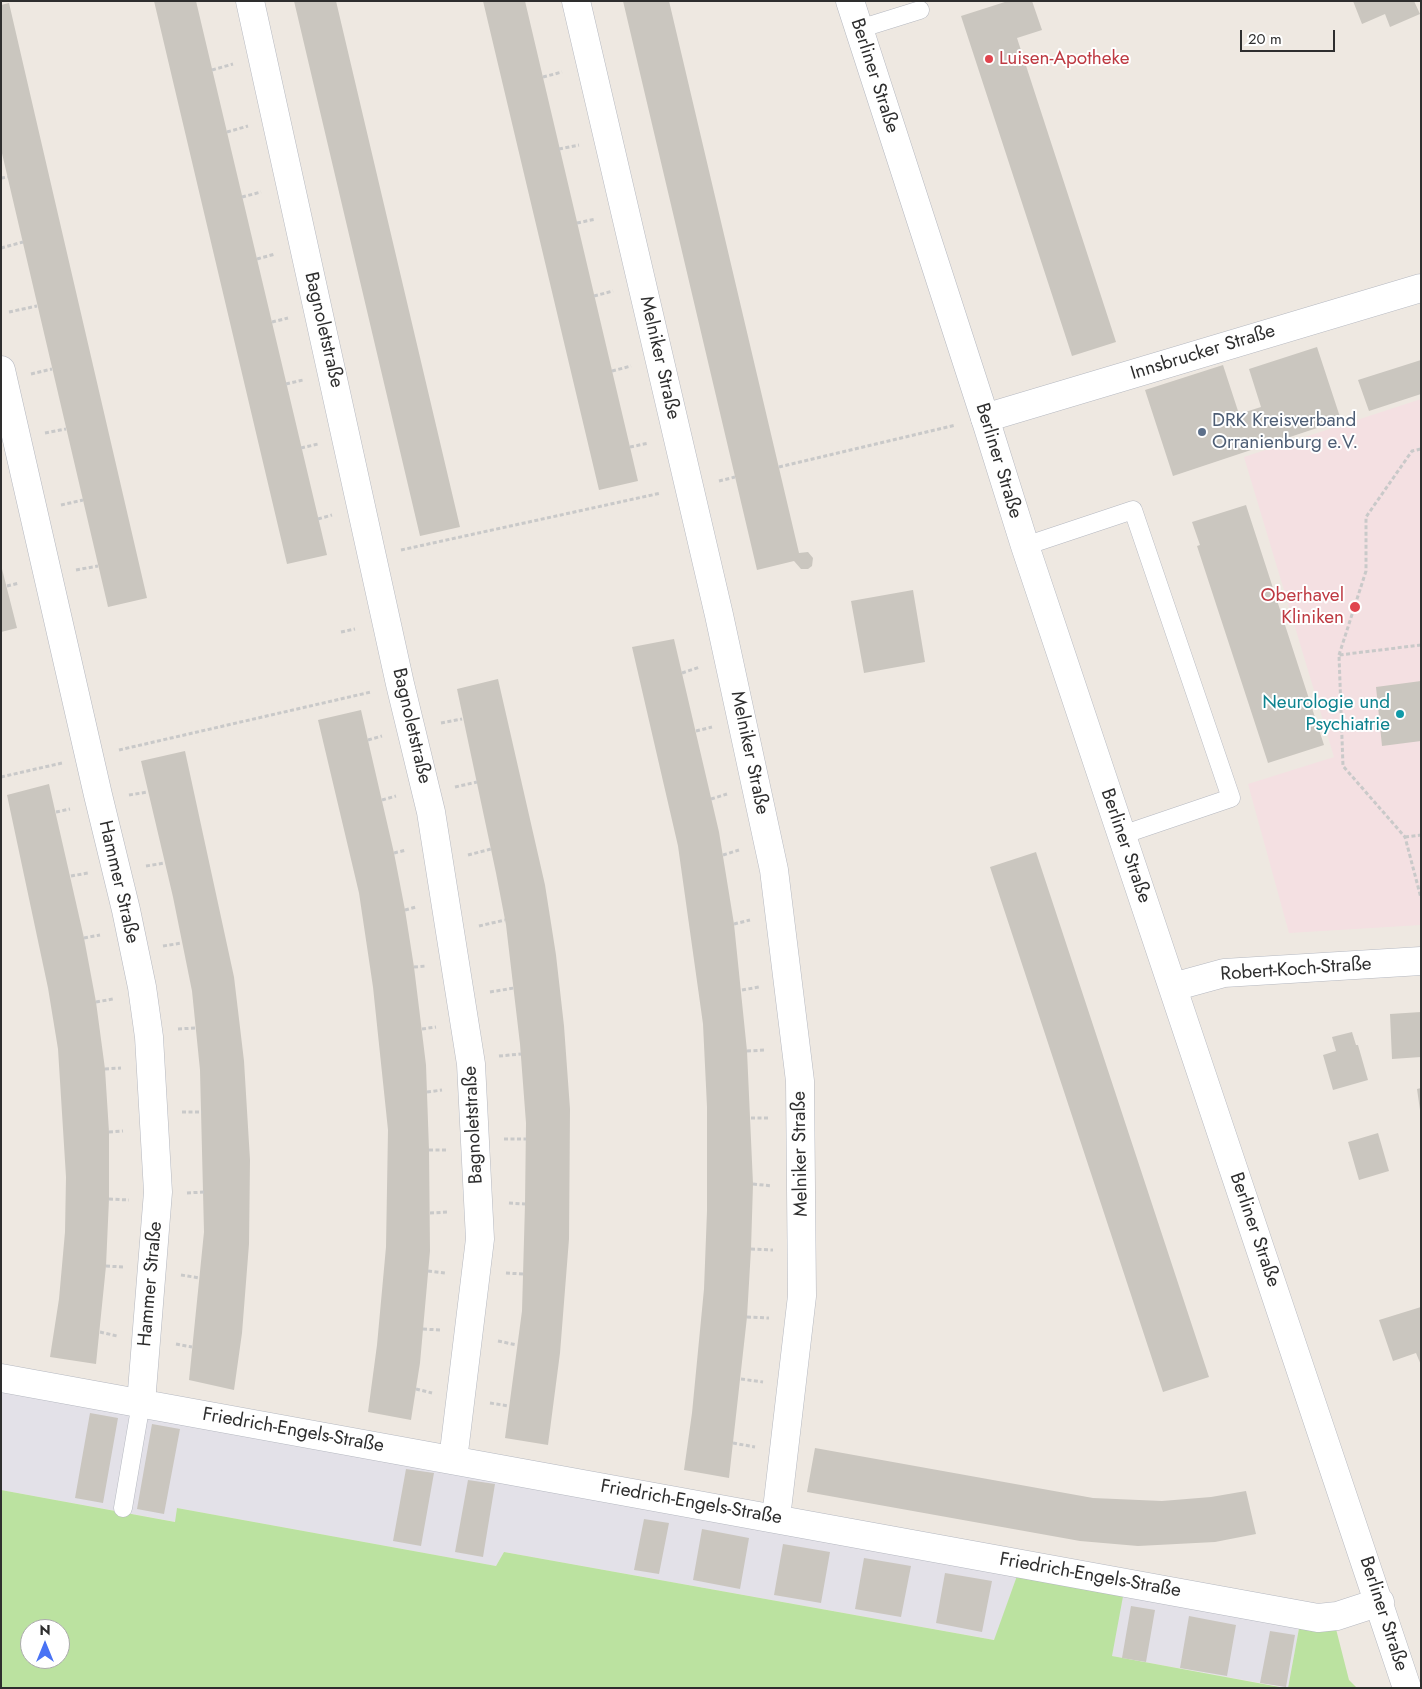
<!DOCTYPE html>
<meta charset="utf-8">
<style>
body{margin:0}
#map{position:relative;width:1422px;height:1689px;overflow:hidden;background:#eee8e1;font-family:Jost,sans-serif}
canvas{display:block}
.frame{position:absolute;inset:0;border:2px solid #2e2e2e;pointer-events:none}
.north{position:absolute;left:20px;top:1619px;width:50px;height:50px;box-sizing:border-box;background:#fff;border:1px solid #ababab;border-radius:50%;rotate:0deg;font-size:14px;font-weight:700;line-height:20px;text-align:center;color:#2e2e2e}
.north::after{content:'';display:block;margin:auto;width:18px;height:22px;background:#4973f4;clip-path:polygon(50% 0,100% 100%,50% 72%,0 100%)}
.scale{position:absolute;left:1240px;top:30px;width:95px;height:22px;box-sizing:border-box;border:2px solid #2e2e2e;border-top:0;padding-left:6px;font-size:15px;line-height:18px;white-space:nowrap;color:#2e2e2e;-webkit-text-stroke:4px #fff;paint-order:stroke}
</style>
<div id="map">
<canvas width="1422" height="1689"></canvas>
<div class="frame"></div>
<div class="north">N</div>
<div class="scale">20 m</div>
</div>
<script>
const c = document.querySelector('canvas').getContext('2d');
c.lineJoin = 'round';
function paint(path, color) {
  c.fillStyle = color;
  c.fill(path, 'evenodd');
}
function trace(path, color, width, dash) {
  c.strokeStyle = color;
  c.lineWidth = width;
  c.lineCap = dash ? 'butt' : 'round';
  c.setLineDash(dash || []);
  c.stroke(path);
}
function label(font, color, halo, rows, align = 'center') {
  c.font = font + ' Jost,sans-serif';
  c.lineWidth = 4;
  c.setLineDash([]);
  c.textBaseline = 'middle';
  c.strokeStyle = halo;
  c.fillStyle = color;
  for (const [text, x, y, turn = 0] of rows) {
    c.save();
    c.translate(x, y);
    c.rotate((+turn || 0) * Math.PI / 180);
    c.textAlign = isNaN(turn) ? turn : align;
    if (halo) c.strokeText(text, 0, 0);
    c.fillText(text, 0, 0);
    c.restore();
  }
}
const industrial = new Path2D(`
 M1 1387 1300 1623 1288 1688 1112 1656 1018 1573 995 1640 504 1552 496 1566 177 1508 176 1522 1 1490Z`);
const medical = new Path2D(`
 M1421 399V925L1289 933 1248 784 1334 757 1244 457Z`);
const green = new Path2D(`
 M1 1490 175 1522 177 1508 496 1566 504 1552 994 1640 1018 1573 1124 1591 1112 1656 1285 1688H1ZM30 1629H60V1659H30Z
 M1300 1623 1336 1629 1349 1680 1357 1688H1288Z`);
const building = new Path2D(`
 M154 1H196L327 555 287 564Z
 M294 1H336L460 527 420 536Z
 M483 1H525L638 481 599 490Z
 M623 1H669L799 553 808 552 813 558 812 566 808 569H801L794 561 757 570Z
 M1008 1H1032L1042 30 1017 38 1116 342 1072 356 961 16Z
 M1353 1H1414L1420 14 1390 27 1385 14 1362 24Z
 M9 3 147 598 108 607 1 149V5Z
 M1317 347 1341 420 1173 476 1145 390 1223 365 1239 414 1261 407 1249 369Z
 M1421 360V394L1369 411 1358 380Z
 M1246 505 1324 745 1268 763 1197 546 1200 545 1192 522Z
 M1 565 17 628 1 632Z
 M913 590 925 662 864 673 851 601Z
 M674 639 719 832 734 924 747 1051 753 1184 751 1249 747 1317 729 1478 684 1470 692 1413 704 1289 707 1211V1107L703 1024 678 846 632 647Z
 M498 679 545 885 556 955 564 1026 570 1109 569 1239 560 1353 548 1445 505 1438 522 1311 525 1204 526 1123 520 1044 506 925 496 873 457 689Z
 M1421 681V741L1382 746 1376 687Z
 M361 710 394 853 405 910 414 967 426 1065 429 1150 430 1251 420 1363 411 1420 368 1412 377 1345 386 1247 388 1130 373 987 359 893 318 720Z
 M185 751 234 977 244 1061 250 1160 249 1244 242 1333 234 1390 189 1380 204 1232 200 1070 192 991 173 897 141 761Z
 M49 784 84 938 96 1002 105 1069 109 1132V1199L106 1266 96 1364 50 1357 59 1299 65 1232 66 1177 58 1049 48 988 7 795Z
 M1036 852 1209 1377 1163 1392 990 867Z
 M1421 1012V1057L1392 1059 1390 1014Z
 M1352 1032 1356 1045H1358L1368 1080 1333 1090 1323 1055 1336 1051 1332 1037Z
 M1421 1088V1110H1420L1417 1089Z
 M1378 1133 1389 1171 1359 1180 1348 1142Z
 M1421 1307V1365L1416 1353 1393 1361 1379 1320Z
 M90 1413 118 1418 103 1503 75 1498Z
 M152 1424 180 1429 164 1514 137 1509Z
 M815 1448 1093 1498 1162 1501 1211 1497 1246 1491 1256 1534 1215 1542 1138 1546 1080 1541 807 1492Z
 M406 1469 434 1473 421 1546 393 1541Z
 M468 1480 495 1484 483 1557 455 1552Z
 M644 1519 669 1523 659 1574 634 1570Z
 M702 1529 749 1538 740 1589 693 1580Z
 M783 1544 830 1552 821 1603 774 1595Z
 M864 1558 911 1566 901 1617 855 1609Z
 M945 1573 992 1581 982 1632 936 1623Z
 M1131 1606 1155 1610 1146 1662 1122 1658Z
 M1189 1616 1236 1625 1227 1676 1180 1668Z
 M1270 1631 1295 1635 1286 1687 1260 1683Z`);
const path = new Path2D(`
 M212 70 233 64
 M543 77 562 72
 M227 132 248 126
 M559 149 579 145
 M1 178 8 177
 M242 197 261 192
 M577 223 596 219
 M1 248 23 242
 M257 259 275 254
 M594 296 613 291
 M9 312 37 306
 M272 322 288 318
 M612 371 631 366
 M31 374 52 369
 M286 384 303 380
 M45 433 66 429
 M630 447 649 443
 M301 448 318 444
 M779 467 956 425
 M719 481 735 477
 M61 505 83 500
 M318 519 332 515
 M401 550 661 493
 M76 570 98 566
 M7 586 19 583
 M341 632 355 629
 M1421 645 1339 655 1343 766 1405 837 1421 898
 M1339 655 1366 571V517L1412 451 1421 449
 M682 673 700 667
 M441 723 462 719
 M696 731 712 727
 M368 740 382 736
 M119 750 371 692
 M1 777 62 763
 M455 787 477 782
 M129 795 148 792
 M711 799 727 794
 M382 800 396 796
 M56 812 70 809
 M1405 837 1421 835
 M394 853 406 850
 M468 855 491 849
 M723 855 739 850
 M146 866 165 863
 M71 876 88 873
 M405 910 416 907
 M734 924 750 920
 M479 926 505 920
 M84 938 100 935
 M163 946 182 943
 M414 967 426 966
 M742 990 759 987
 M490 992 514 988
 M96 1002 113 999
 M178 1029 195 1028
 M422 1029 436 1027
 M747 1051 766 1050
 M499 1056 521 1054
 M105 1069 121 1068
 M427 1092 442 1090
 M182 1112H202
 M751 1118H770
 M109 1132 123 1131
 M504 1139H526
 M429 1150H446
 M753 1184 772 1186
 M187 1193 204 1192
 M109 1199 129 1200
 M509 1203 525 1204
 M430 1213 449 1212
 M751 1249 773 1250
 M106 1266 123 1267
 M428 1271 445 1273
 M506 1273 523 1274
 M181 1275 200 1278
 M747 1317 769 1318
 M423 1329 440 1330
 M100 1332 117 1336
 M498 1341 517 1345
 M176 1344 192 1347
 M741 1379 763 1382
 M416 1389 432 1393
 M490 1403 509 1406
 M733 1443 755 1447`);
const lane = new Path2D(`
 M859 29 920 10
 M1025 546 1133 510 1231 798 1122 835
 M123 1508 141 1403`);
const street = new Path2D(`
 M250 1 400 684 431 812 471 1064 480 1239 453 1460
 M576 1 719 615 774 870 800 1081 802 1296 776 1518
 M1 370 98 795 126 910 142 987 149 1037 158 1192 141 1403
 M985 418 1421 288
 M1 1378 1318 1618 1337 1616 1380 1602`);
const secondary = new Path2D(`
 M850 1 985 418 1025 546 1407 1688
 M1173 987 1224 973 1421 961`);
const markers = [
 [989,59,5,"#e0444e"],
 [1202,432,5,"#5c6f8a"],
 [1355,607,6,"#e0444e"],
 [1400,714,5,"#0f9aa8"]
];
const healthNames = [
 ["Luisen-Apotheke",999,59],
 ["Oberhavel",1344,596,"right"],
 ["Kliniken",1344,618,"right"]
];
const streetNames = [
 ["Berliner Straße",874,76,72],
 ["Bagnoletstraße",323,330,77],
 ["Innsbrucker Straße",1203,353,-17],
 ["Melniker Straße",659,358,77],
 ["Berliner Straße",998,461,73],
 ["Bagnoletstraße",411,726,77],
 ["Melniker Straße",749,753,78],
 ["Berliner Straße",1125,846,71],
 ["Hammer Straße",118,882,77],
 ["Robert-Koch-Straße",1296,970,-4],
 ["Bagnoletstraße",474,1125,-93],
 ["Melniker Straße",801,1154,-91],
 ["Berliner Straße",1254,1230,71],
 ["Hammer Straße",151,1284,-85],
 ["Friedrich-Engels-Straße",293,1431,10],
 ["Friedrich-Engels-Straße",691,1503,10],
 ["Friedrich-Engels-Straße",1090,1576,10],
 ["Berliner Straße",1383,1614,72]
];
const serviceNames = [
 ["DRK Kreisverband",1212,421],
 ["Orranienburg e.V.",1212,443]
];
const cultureNames = [
 ["Neurologie und",1390,703],
 ["Psychiatrie",1390,725]
];
paint(industrial, '#e3e1e8');
paint(medical, '#f4e0e2');
paint(green, '#bbe2a0');
paint(building, '#cac6bf');
trace(lane, '#b5b8c0', 19);
trace(street, '#b5b8c0', 29);
trace(secondary, '#b5b8c0', 29);
trace(path, '#c9c9c9', 3, [4, 2.5]);
trace(lane, '#fff', 18);
trace(street, '#fff', 28);
trace(secondary, '#fff', 28);
for (const [x, y, r, color] of markers) {
  const dot = new Path2D();
  dot.arc(x, y, r, 0, 2 * Math.PI);
  c.fillStyle = color;
  c.fill(dot);
  trace(dot, '#fff', 2);
}
label('19px', '#be3a42', '#fff', healthNames, 'left');
label('19px', '#2e2e2e', '#fff', streetNames);
label('19px', '#4e5e75', '#fff', serviceNames, 'left');
label('19px', '#0d838f', '#fff', cultureNames, 'right');
</script>
